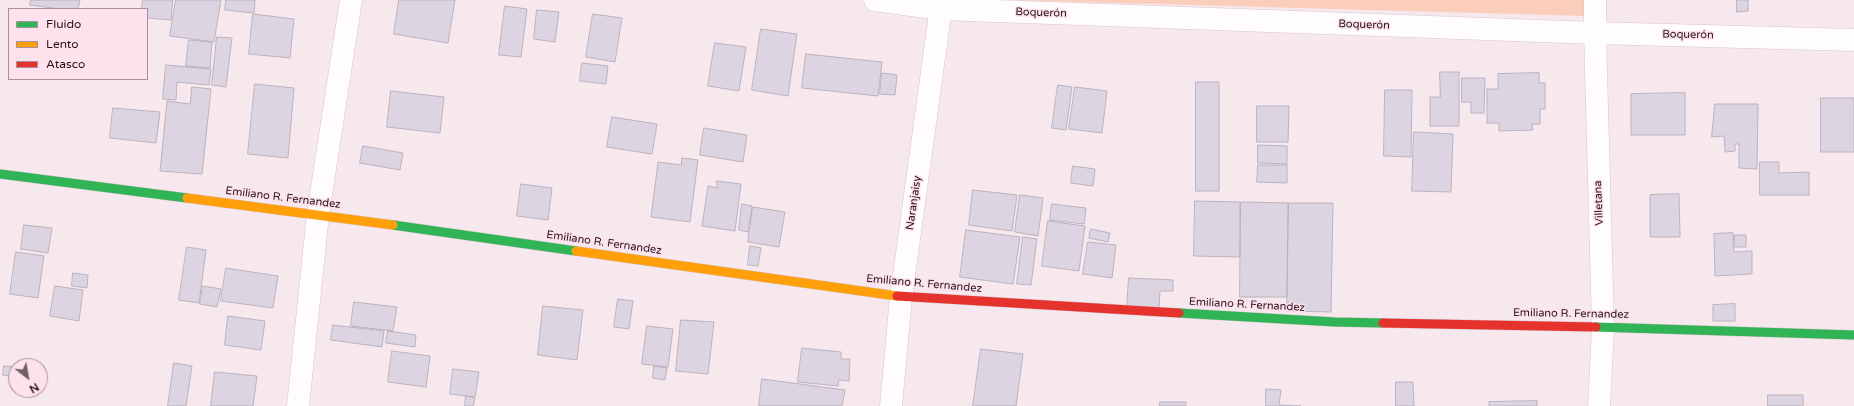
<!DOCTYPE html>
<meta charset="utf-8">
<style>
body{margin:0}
#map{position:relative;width:1854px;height:406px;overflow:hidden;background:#f7e8ee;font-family:"Varela Round",sans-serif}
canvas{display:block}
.legend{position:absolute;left:8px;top:8px;width:140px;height:72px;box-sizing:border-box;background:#fde2ed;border:1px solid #a88f9a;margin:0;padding:5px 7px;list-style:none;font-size:12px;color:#29121d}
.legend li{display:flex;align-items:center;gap:8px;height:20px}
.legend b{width:20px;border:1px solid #a88f9a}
.north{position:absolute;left:8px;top:358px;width:40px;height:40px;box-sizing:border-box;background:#fde2ed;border:1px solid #a88f9a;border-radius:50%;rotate:149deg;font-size:11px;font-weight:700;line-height:16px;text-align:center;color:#29121d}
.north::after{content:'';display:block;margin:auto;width:14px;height:18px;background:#715d66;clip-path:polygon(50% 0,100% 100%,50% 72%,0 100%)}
</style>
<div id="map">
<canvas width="1854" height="406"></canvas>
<ul class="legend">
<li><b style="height:5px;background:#30b455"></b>Fluido</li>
<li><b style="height:5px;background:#ff9f0a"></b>Lento</li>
<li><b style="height:5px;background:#e5322d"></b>Atasco</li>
</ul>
<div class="north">N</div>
</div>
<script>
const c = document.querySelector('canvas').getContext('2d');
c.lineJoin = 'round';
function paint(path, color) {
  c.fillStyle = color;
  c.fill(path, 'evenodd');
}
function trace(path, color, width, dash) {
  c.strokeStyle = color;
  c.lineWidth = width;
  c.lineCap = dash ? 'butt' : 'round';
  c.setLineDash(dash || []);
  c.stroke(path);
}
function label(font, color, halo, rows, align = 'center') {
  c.font = font + ' "Varela Round",sans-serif';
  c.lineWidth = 3;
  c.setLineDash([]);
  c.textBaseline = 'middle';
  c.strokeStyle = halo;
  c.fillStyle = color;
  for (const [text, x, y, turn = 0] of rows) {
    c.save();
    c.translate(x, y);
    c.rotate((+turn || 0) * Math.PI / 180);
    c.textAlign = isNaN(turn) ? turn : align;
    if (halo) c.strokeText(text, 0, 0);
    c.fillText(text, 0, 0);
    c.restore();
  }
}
const green = new Path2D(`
 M1011 0H1586V16Z`);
const building = new Path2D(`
 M31 0H80L78 9H60L30 5Z
 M143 0H173L171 20 147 18V9H142Z
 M176 0H221L214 42 170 36Z
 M226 0H255L254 13 225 10Z
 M399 0H455L448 43 394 34Z
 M1737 0H1748V11L1737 12Z
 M505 6 527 9 521 57 499 55Z
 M537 10 559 12 555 42 534 39Z
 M253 14 294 19 290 58 249 54Z
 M593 14 622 18 615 62 586 57Z
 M761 29 797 34 788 96 752 90Z
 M217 37 232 38 226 87 212 85Z
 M189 40 212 42 210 68 186 66Z
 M715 43 746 47 739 91 708 86Z
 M806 54 882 62 878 96 802 88Z
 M582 63 608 66 606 84 580 81Z
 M166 65 211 69 209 85 177 82 176 100 163 99Z
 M1440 72H1459V126H1430V97H1440Z
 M882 73 897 75 895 95 880 94Z
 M1539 73V83H1545V109H1540V124H1532L1533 130 1499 131V123H1487V89H1498V74Z
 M1462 78H1485L1484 113H1471V102H1462Z
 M1196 82H1219V191H1196Z
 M255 84 294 88 288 158 248 154Z
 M1058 85 1072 87 1066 130 1052 128Z
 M192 87 211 89 202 174 160 171 167 101 190 104Z
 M1075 87 1107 91 1102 133 1069 129Z
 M1385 90H1412L1411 157 1384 156Z
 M391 91 444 97 440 133 387 127Z
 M1685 93V135H1631V94Z
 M1821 98H1854V152H1821Z
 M1715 104H1758L1757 169 1739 168V144H1735V151L1725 152 1724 136 1712 137Z
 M1257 106H1289L1288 142H1257Z
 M113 108 160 112 156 143 110 138Z
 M612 117 657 124 652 154 607 147Z
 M704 128 747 135 743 162 700 155Z
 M1414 132 1453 134 1451 192 1412 191Z
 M1258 145 1287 146V164L1258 163Z
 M363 146 403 153 400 170 360 163Z
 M682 158 698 160 690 222 651 217 658 162 681 165Z
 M1760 162H1779V173L1809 172V195H1760Z
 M1258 165H1287V183L1257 182Z
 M1073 166 1095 169 1093 186 1071 183Z
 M717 181 741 184 735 231 702 226 708 186 717 188Z
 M521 184 552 188 548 220 517 216Z
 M973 190 1017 195 1012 231 969 225Z
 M1679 194 1680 237H1650V195Z
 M1020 195 1043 198 1038 236 1015 232Z
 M1195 201 1240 202V257L1194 256Z
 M1241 202 1288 203 1287 297H1240Z
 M1289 203H1333L1331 312 1287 311Z
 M742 204 752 206 748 232 739 230Z
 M1052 204 1086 208 1084 224 1050 220Z
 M753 207 785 212 779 247 748 242Z
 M1048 221 1085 226 1079 271 1042 266Z
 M24 225 52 228 48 253 21 249Z
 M1091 229 1110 233 1108 242 1089 238Z
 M966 230 1020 237 1013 284 960 277Z
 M1733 233 1734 252 1752 251V274L1715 276 1714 234Z
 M1735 235H1746V247H1734Z
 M1023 237 1037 239 1031 285 1017 284Z
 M1088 242 1116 245 1112 278 1083 274Z
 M750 246 761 248 758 266 748 265Z
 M187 247 206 250 199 303 179 300Z
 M16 252 44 256 38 298 10 294Z
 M226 268 278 276 273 308 221 301Z
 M73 273 88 275 87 288 72 286Z
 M1129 278 1173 280V291H1160L1159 309 1127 308Z
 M55 286 83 290 79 321 50 316Z
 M203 286 221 289 217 307 200 304Z
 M618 299 633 301 629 329 614 327Z
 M354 302 397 307 393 331 351 326Z
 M1735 304V321H1713V305Z
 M543 306 583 310 577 360 538 355Z
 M228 316 265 321 261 350 225 345Z
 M681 320 714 322 708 374 676 371Z
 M333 325 384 331 382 347 331 340Z
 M647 326 673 329 668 367 642 364Z
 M388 331 416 335 415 347 386 343Z
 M802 348 841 352V359H850L849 381 839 380 838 386 798 382Z
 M981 349 1023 354 1016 406H973Z
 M392 351 430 356 426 387 388 382Z
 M174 363 192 366 186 406H168Z
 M4 366 16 367V377L3 375Z
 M654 366 667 368 665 380 653 378Z
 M453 369 479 372 475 397 450 394Z
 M215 372 257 376 253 406H211Z
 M762 379 845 390 842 406H759Z
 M1396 382H1413L1414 406H1396Z
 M1266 389 1281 390 1279 405 1301 406H1266Z
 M1768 395H1803V406H1768Z
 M466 396 475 398 473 406H465Z
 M1537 401V406H1489V402Z
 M1160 402H1186V406H1160Z`);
const street = new Path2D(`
 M875 0 941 9 1595 33 1854 40
 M1595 0V33L1603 327 1599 406
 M298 406 318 214 351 0
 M891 406 901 297 942 0`);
const fast = new Path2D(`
 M0 174 187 198
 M393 225 576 251
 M1179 313 1335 322 1383 323
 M1596 327 1854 335`);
const slow = new Path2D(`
 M187 198 393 225
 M576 251 897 296`);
const jam = new Path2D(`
 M897 296 1179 313
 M1383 323 1596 327`);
const streetNames = [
 ["Boquerón",1041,13,2],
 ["Boquerón",1364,25,2],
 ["Boquerón",1688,35,1],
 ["Emiliano R. Fernandez",283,198,7],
 ["Naranjaisy",914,203,-82],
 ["Villetana",1599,203,-92],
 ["Emiliano R. Fernandez",604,243,8],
 ["Emiliano R. Fernandez",924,284,5],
 ["Emiliano R. Fernandez",1247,305,3],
 ["Emiliano R. Fernandez",1571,314,1]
];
paint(green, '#fbcebb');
paint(building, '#ddd4e2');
trace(building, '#bab2bf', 1);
trace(street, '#d8c5cd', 23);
trace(fast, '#d8c5cd', 10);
trace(slow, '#d8c5cd', 10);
trace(jam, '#d8c5cd', 10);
trace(street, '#fefcfc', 22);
trace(fast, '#30b455', 9);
trace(slow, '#ff9f0a', 9);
trace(jam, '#e5322d', 9);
label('11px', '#29121d', '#fde2ed', streetNames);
</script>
